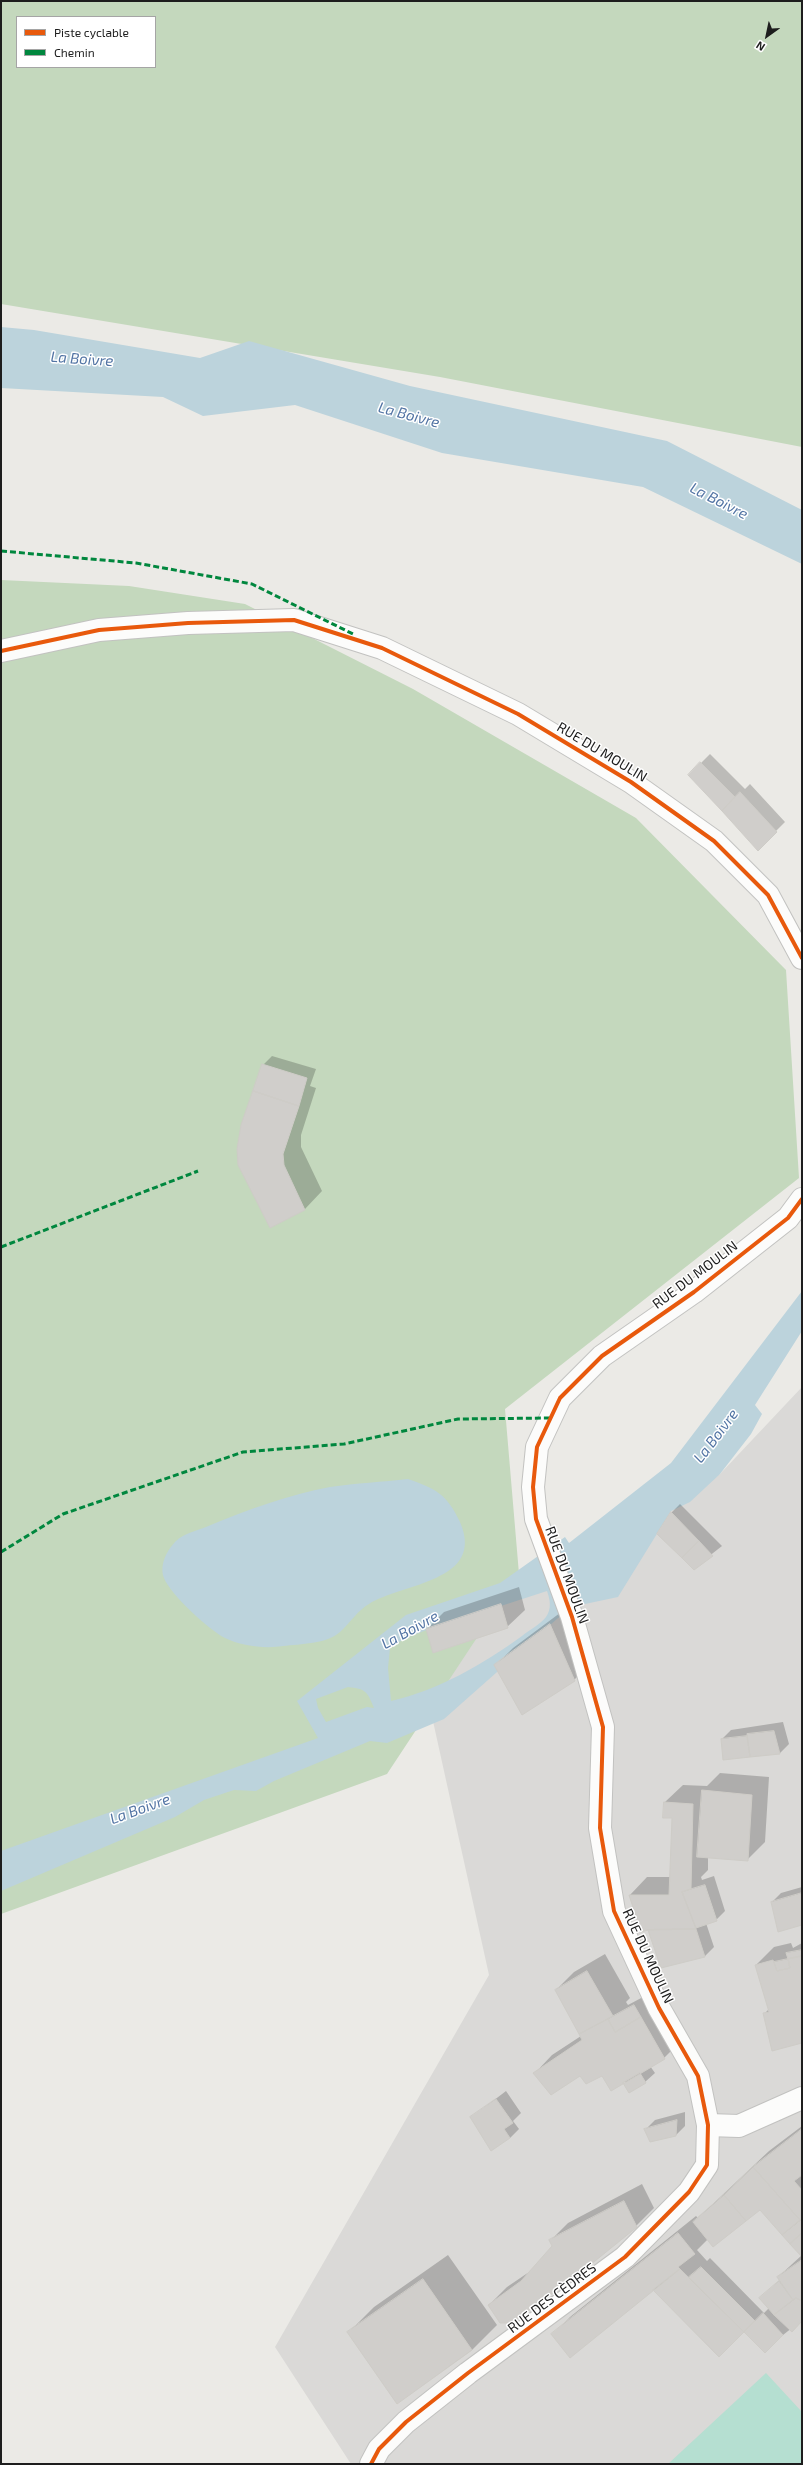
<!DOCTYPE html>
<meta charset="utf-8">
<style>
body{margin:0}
#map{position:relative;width:803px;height:2465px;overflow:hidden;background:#ebeae6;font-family:"Exo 2",sans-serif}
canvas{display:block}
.frame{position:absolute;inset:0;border:2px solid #1d1d1d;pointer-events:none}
.legend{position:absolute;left:16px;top:16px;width:140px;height:52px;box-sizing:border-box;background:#fff;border:1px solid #a5a5a5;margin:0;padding:5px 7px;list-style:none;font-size:12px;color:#1d1d1d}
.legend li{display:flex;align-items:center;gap:8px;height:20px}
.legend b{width:20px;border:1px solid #a5a5a5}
.north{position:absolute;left:747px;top:16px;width:40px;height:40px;-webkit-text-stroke:3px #fff;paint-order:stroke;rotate:213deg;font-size:11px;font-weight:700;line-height:16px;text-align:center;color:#1d1d1d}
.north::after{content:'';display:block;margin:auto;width:14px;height:18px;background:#1d1d1d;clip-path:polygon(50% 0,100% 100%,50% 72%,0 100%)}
</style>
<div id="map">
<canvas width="803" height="2465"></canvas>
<div class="frame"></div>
<ul class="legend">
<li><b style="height:5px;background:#e8590c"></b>Piste cyclable</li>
<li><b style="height:5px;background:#00873e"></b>Chemin</li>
</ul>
<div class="north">N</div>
</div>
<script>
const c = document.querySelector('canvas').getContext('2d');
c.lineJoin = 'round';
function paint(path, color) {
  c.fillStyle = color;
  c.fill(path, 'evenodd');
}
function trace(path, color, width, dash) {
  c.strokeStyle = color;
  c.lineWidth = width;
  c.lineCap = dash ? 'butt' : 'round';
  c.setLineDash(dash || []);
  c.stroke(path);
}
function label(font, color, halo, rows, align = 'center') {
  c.font = font + ' "Exo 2",sans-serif';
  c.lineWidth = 3;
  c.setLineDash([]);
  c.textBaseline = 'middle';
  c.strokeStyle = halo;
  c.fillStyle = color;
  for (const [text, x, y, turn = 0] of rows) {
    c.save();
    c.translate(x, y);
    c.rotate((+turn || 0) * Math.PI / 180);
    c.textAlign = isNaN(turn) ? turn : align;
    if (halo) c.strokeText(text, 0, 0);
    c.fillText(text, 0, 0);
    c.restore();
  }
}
const residential = new Path2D(`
 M802 1387V2464H351L275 2347 489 1975 414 1635 720 1474Z`);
const forest = new Path2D(`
 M1 1H802V447L440 377 1 304ZM17 17H155V67H17Z
 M1 580 129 586 245 604 413 689 636 818 786 970 799 1178 505 1409 519 1574 387 1774 1 1914Z`);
const pitch = new Path2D(`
 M766 2373 802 2412V2464H668Z`);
const water = new Path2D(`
 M1 327 34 330 200 358 249 341 410 386 667 441 802 510V564L643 487 442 453 295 405 203 416 163 397 1 388Z
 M802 1291V1331L755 1405 762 1414 751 1434 720 1474 690 1502 671 1511 618 1597 585 1604 558 1618 444 1719 387 1743 370 1741 274 1781 256 1791 234 1790 204 1800 175 1817 1 1891V1851L318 1738 297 1701 406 1615 500 1583 565 1537 569 1543 671 1463ZM547 1591C550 1600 552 1608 546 1617 541 1624 529 1630 522 1636 483 1664 439 1690 391 1701L388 1668 390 1648 404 1639 424 1631ZM348 1687C366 1689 367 1691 374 1708L367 1707 326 1722 318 1708 316 1699Z
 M408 1479C436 1489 447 1494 460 1522 486 1582 402 1583 369 1604 358 1610 350 1623 340 1632 327 1644 300 1644 283 1646 265 1649 241 1646 225 1638 209 1630 170 1594 164 1578 159 1565 167 1550 176 1541 183 1534 198 1530 206 1527 246 1510 288 1495 330 1487 356 1483 383 1482 408 1479Z`);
const shadow = new Path2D(`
 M710 754 745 789 750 784 785 822 758 849 689 775Z
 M272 1056 316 1069 310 1086 316 1088 301 1135V1147L322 1191 305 1209 271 1226 263 1065Z
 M680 1504 722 1546 694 1568 671 1513Z
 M519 1587 525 1610 507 1627 427 1629 444 1612Z
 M568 1607 592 1662 574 1680 495 1666 513 1648Z
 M783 1722 789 1744 780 1753 724 1759 722 1739 731 1730Z
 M720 1773 769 1777 765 1842 747 1860 708 1857V1870L701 1877 702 1880 714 1876 725 1911 716 1920 706 1923 714 1947 705 1956 662 1967 649 1928 641 1931 630 1895 647 1877H671L673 1817 665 1802 683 1785 707 1786Z
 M802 1887V1924L772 1902 781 1893Z
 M791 1943 793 1948 802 1943V2042L764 2014 769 2009 756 1965 774 1947Z
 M605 1954 630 1998 626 2002 628 2005 643 1997 682 2040 664 2058 650 2066 655 2073 645 2082H624L602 2074 535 2073 552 2055 581 2036 556 1990 574 1972Z
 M506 2091 521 2113 513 2121 519 2129 510 2138 472 2117Z
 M685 2112V2126L676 2135 646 2129 655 2120Z
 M802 2126V2320L783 2335 744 2331 719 2356 653 2289 553 2335 570 2317 696 2216 698 2218 769 2151ZM760 2208 802 2255 778 2277 780 2280 761 2298 770 2307 764 2313 710 2258 707 2261 697 2250 708 2239Z
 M642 2184 654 2208 636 2226 489 2305 507 2287 535 2268 554 2246 550 2241 568 2223Z
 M448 2255 497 2325 472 2350 398 2402 349 2332 374 2307Z`);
const building = new Path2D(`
 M700 762 735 797 722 811 688 775Z
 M740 792 777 832 758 851 722 811Z
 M262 1064 307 1078 299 1106 253 1091Z
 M253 1091 299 1106 283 1154 284 1165 305 1210 270 1228 238 1165 237 1149 241 1125Z
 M671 1512 699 1541 682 1558 657 1534Z
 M699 1541 713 1556 694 1570 682 1558Z
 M501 1604 508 1628 433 1653 426 1629Z
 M550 1624 575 1681 522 1715 494 1665Z
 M774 1731 780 1754 750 1757 747 1734Z
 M747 1736 750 1757 723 1760 721 1739Z
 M702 1790 752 1795 748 1861 697 1857Z
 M664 1802 693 1804 691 1889 682 1892 696 1929 648 1930 641 1932 629 1895H669L672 1818H663Z
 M705 1885 717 1921 696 1928 682 1892Z
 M802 1893V1925L778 1932 771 1902Z
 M696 1929 705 1957 661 1968 648 1930Z
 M802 1950V1956L788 1959 786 1953Z
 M802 1956V2043L772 2051 763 2013 769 2012 755 1965 773 1960 777 1971 790 1968 788 1959Z
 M788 1959 790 1968 777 1971 774 1962Z
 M587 1971 613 2016 579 2034 555 1990Z
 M634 2005 641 2017 615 2032 608 2019Z
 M641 2017 665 2059 611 2091 602 2076 586 2084 580 2076 551 2095 533 2073 582 2040 579 2034 608 2019 615 2032Z
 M640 2073 646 2083 629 2093 623 2083Z
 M496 2099 513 2123 504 2129 510 2138 491 2151 470 2117Z
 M677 2120 676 2136 650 2142 644 2129Z
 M802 2129V2175L794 2181 802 2190V2219L800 2220 753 2167Z
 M753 2167 800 2220 782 2235 760 2210 746 2221 724 2195Z
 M724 2195 746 2221 713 2247 693 2222Z
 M624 2201 637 2227 574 2278 511 2323H500L488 2305 521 2281 552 2246 549 2240Z
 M802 2219V2233L790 2244 782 2235Z
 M678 2233 695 2254 678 2267 680 2269 570 2358 551 2334Z
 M802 2233V2257L790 2244Z
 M802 2260V2301L796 2298 793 2300 777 2277Z
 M701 2267 755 2321 744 2332 689 2277Z
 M680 2269 744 2332 719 2357 653 2290Z
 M423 2279 472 2350 397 2404 347 2332Z
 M779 2281 793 2300 774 2315 759 2298Z
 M796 2298 802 2301V2321L792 2332 774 2315Z
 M763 2313 783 2335 765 2353 744 2332Z`);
const minor = new Path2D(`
 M708 2125 739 2126 802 2098`);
const tertiary = new Path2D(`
 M1 651 99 630 188 623 294 620 382 648 518 714 631 782 714 841 768 895 802 958
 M371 2464 379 2449 406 2422 468 2373 625 2257 689 2192 707 2165 708 2125 698 2076 659 2008 614 1911 600 1828 603 1727 572 1617 536 1519 533 1487 537 1447 560 1398 602 1356 694 1292 788 1218 802 1199`);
const quiet = new Path2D(`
 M1 551 136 563 252 584 355 635
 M1 1247 198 1171
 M1 1552 63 1514 243 1452 344 1444 458 1419 551 1418`);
const cycleway = new Path2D(`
 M1 651 99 630 188 623 294 620 382 648 518 714 631 782 714 841 768 895 802 958
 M371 2464 379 2449 406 2422 468 2373 625 2257 689 2192 707 2165 708 2125 698 2076 659 2008 614 1911 600 1828 603 1727 572 1617 536 1519 533 1487 537 1447 560 1398 602 1356 694 1292 788 1218 802 1199`);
const streetNames = [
 ["RUE DU MOULIN",602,752,31],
 ["RUE DU MOULIN",695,1275,-37],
 ["RUE DU MOULIN",567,1575,70],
 ["RUE DU MOULIN",648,1956,65],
 ["RUE DES CÈDRES",552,2298,-37]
];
const waterNames = [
 ["La Boivre",82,359,4],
 ["La Boivre",409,415,15],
 ["La Boivre",719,501,27],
 ["La Boivre",716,1436,-53],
 ["La Boivre",410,1630,-29],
 ["La Boivre",140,1809,-20]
];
paint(residential, '#dad9d7');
paint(forest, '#c4d8bd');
paint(pitch, '#b5dfd1');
paint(water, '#bcd3dc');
paint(shadow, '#0003');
paint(building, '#d0cecb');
trace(building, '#ceccc7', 1);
trace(minor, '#c2c2c0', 24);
trace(tertiary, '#c2c2c0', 24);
trace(minor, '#fcfcfb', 22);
trace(tertiary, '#fcfcfb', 22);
trace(quiet, '#00873e', 3, [6, 3]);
trace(cycleway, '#e8590c', 4);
label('14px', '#1d1d1d', '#fff', streetNames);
label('italic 15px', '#5274a4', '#fff', waterNames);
</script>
